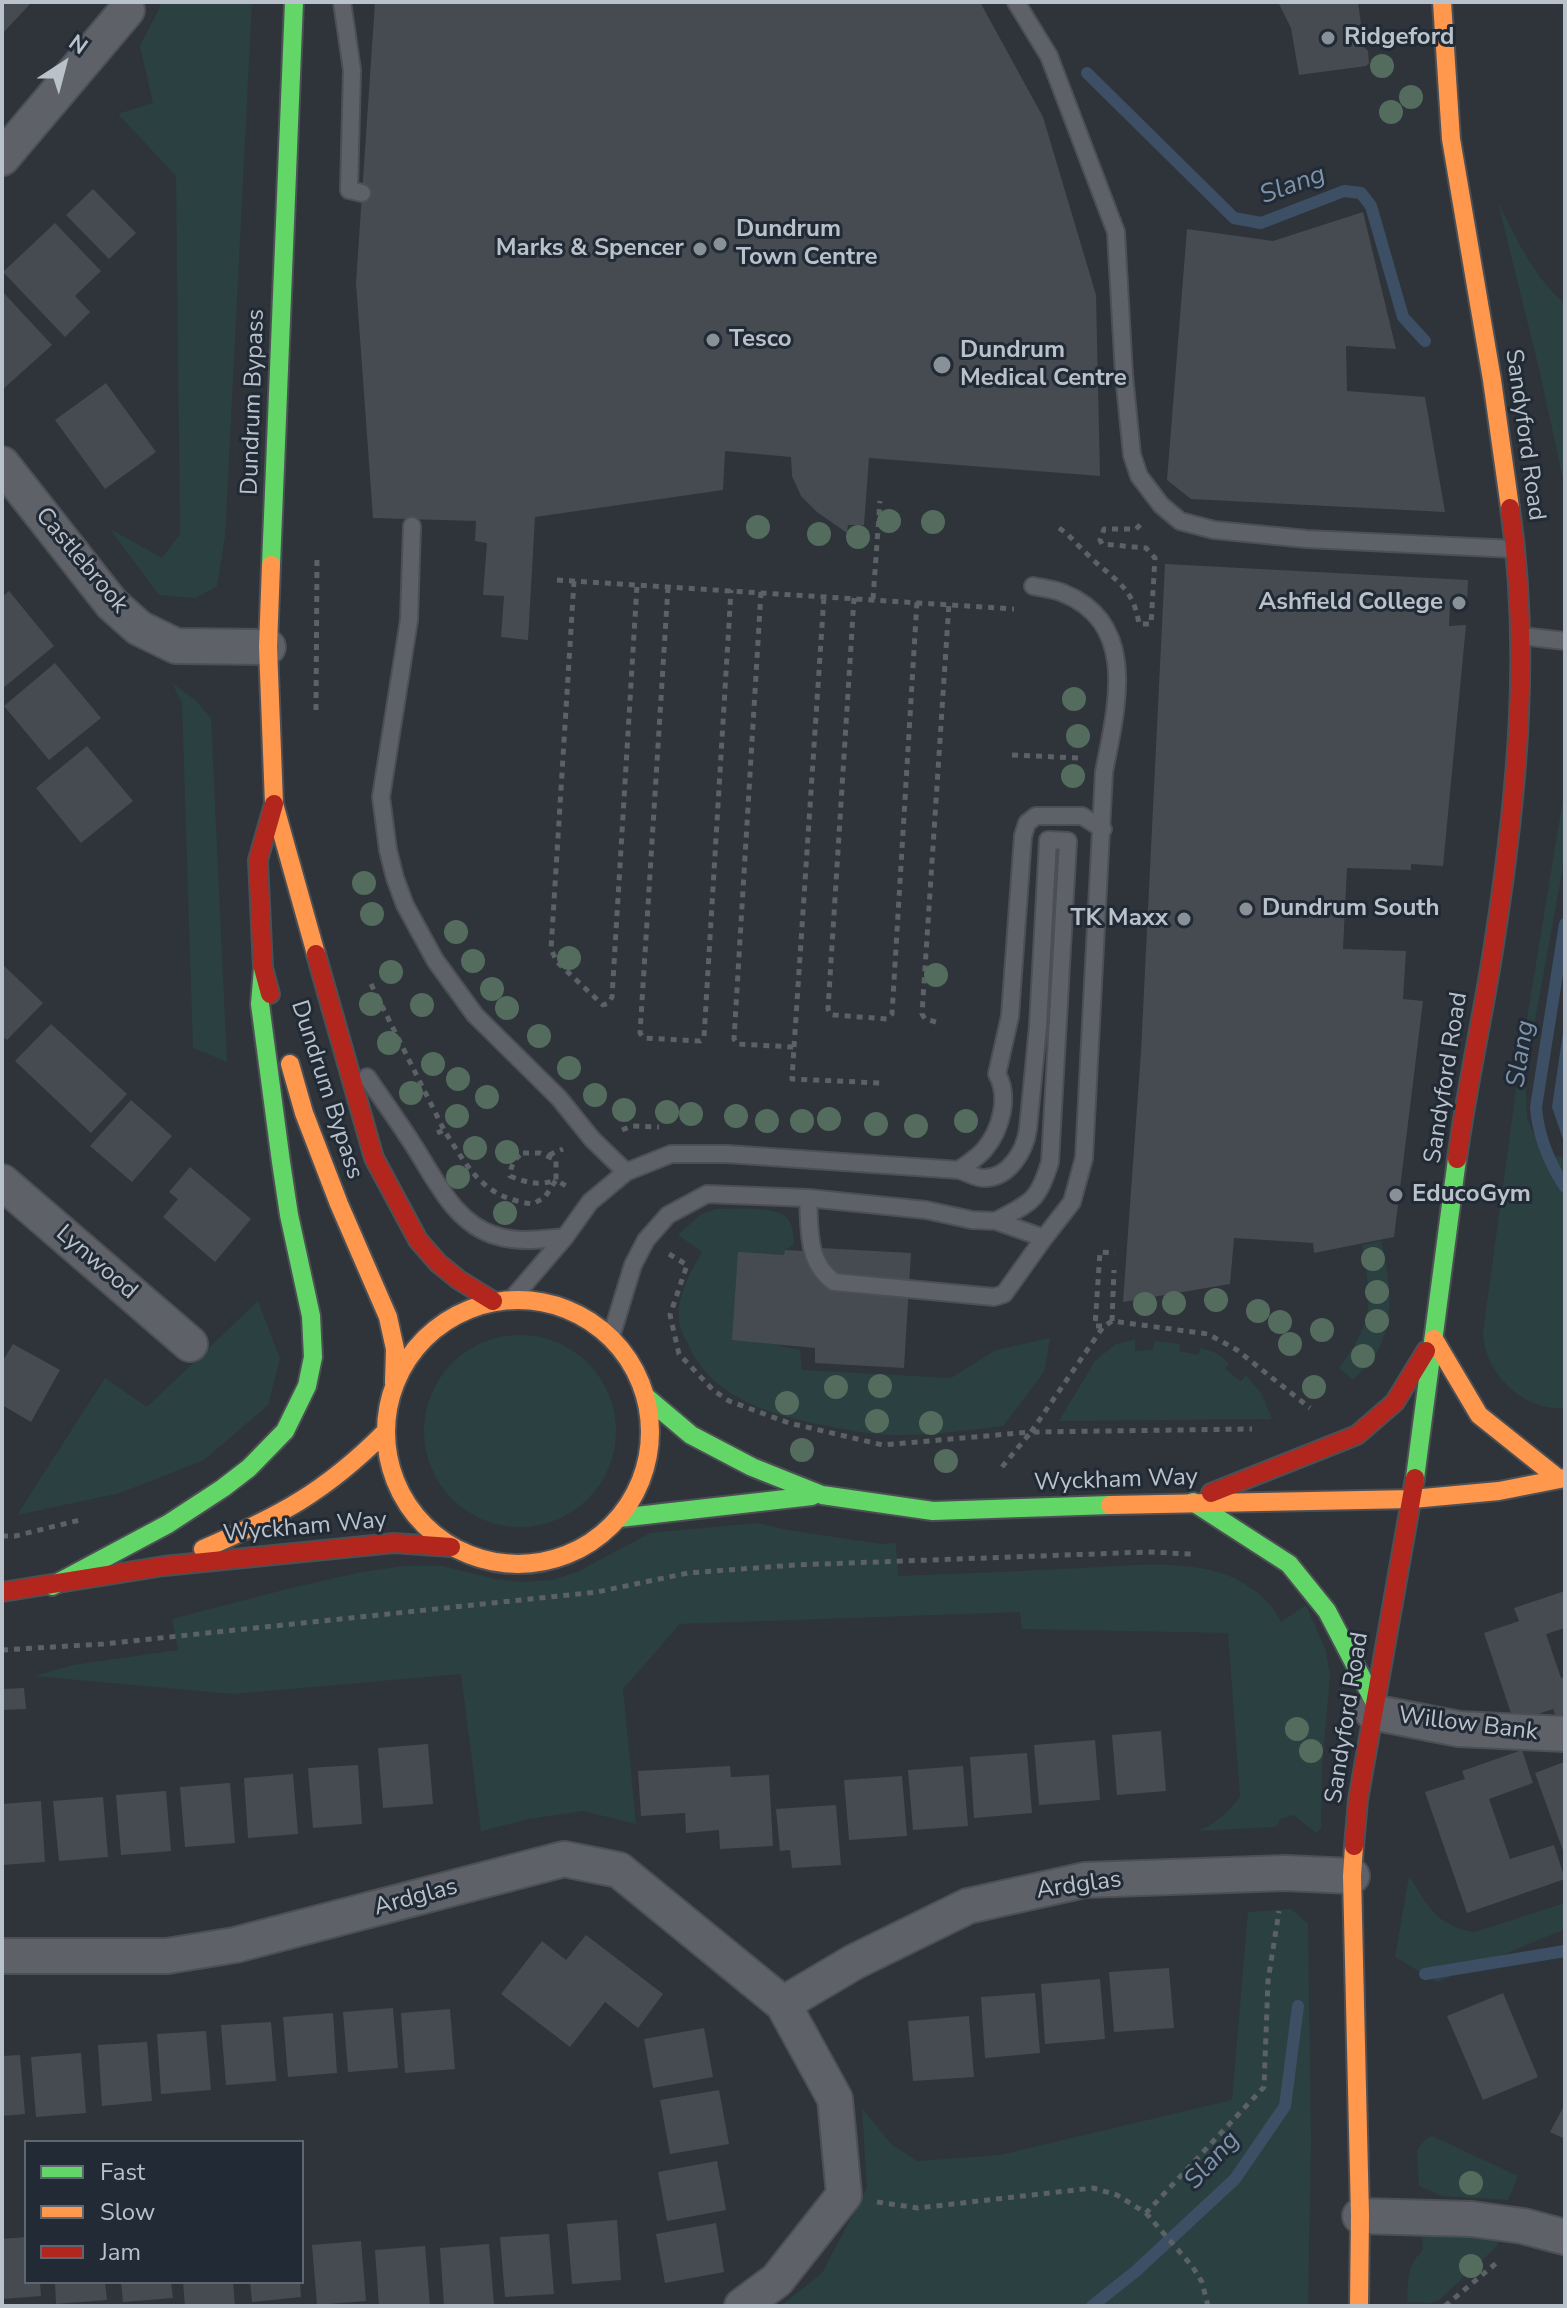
<!DOCTYPE html>
<style>
body{margin:0}
#map{position:relative;width:1567px;height:2308px;overflow:hidden;background:#2e343a;font-family:"Nunito Sans",sans-serif}
canvas{display:block}
.frame{position:absolute;inset:0;border:4px solid #b9c1ca;pointer-events:none}
.legend{position:absolute;left:24px;top:2140px;width:280px;height:144px;box-sizing:border-box;background:#212a35;border:2px solid #5e6671;margin:0;padding:10px 14px;list-style:none;font-size:24px;color:#b9c1ca}
.legend li{display:flex;align-items:center;gap:16px;height:40px}
.legend b{width:40px;border:2px solid #5e6671}
.north{position:absolute;left:24px;top:24px;width:80px;height:80px;-webkit-text-stroke:6px #212a35;paint-order:stroke;rotate:36deg;font-size:22px;font-weight:700;line-height:32px;text-align:center;color:#b9c1ca}
.north::after{content:'';display:block;margin:auto;width:28px;height:36px;background:#b9c1ca;clip-path:polygon(50% 0,100% 100%,50% 72%,0 100%)}
</style>
<div id="map">
<canvas width="1567" height="2308"></canvas>
<div class="frame"></div>
<ul class="legend">
<li><b style="height:10px;background:#63d668"></b>Fast</li>
<li><b style="height:10px;background:#ff974d"></b>Slow</li>
<li><b style="height:10px;background:#b3261e"></b>Jam</li>
</ul>
<div class="north">N</div>
</div>
<script>
const c = document.querySelector('canvas').getContext('2d');
c.lineJoin = 'round';
function paint(path, color) {
  c.fillStyle = color;
  c.fill(path, 'evenodd');
}
function trace(path, color, width, dash) {
  c.strokeStyle = color;
  c.lineWidth = width;
  c.lineCap = dash ? 'butt' : 'round';
  c.setLineDash(dash || []);
  c.stroke(path);
}
function label(font, color, halo, rows, align = 'center') {
  c.font = font + ' "Nunito Sans",sans-serif';
  c.lineWidth = 6;
  c.setLineDash([]);
  c.textBaseline = 'middle';
  c.strokeStyle = halo;
  c.fillStyle = color;
  for (const [text, x, y, turn = 0] of rows) {
    c.save();
    c.translate(x, y);
    c.rotate((+turn || 0) * Math.PI / 180);
    c.textAlign = isNaN(turn) ? turn : align;
    if (halo) c.strokeText(text, 0, 0);
    c.fillText(text, 0, 0);
    c.restore();
  }
}
const green = new Path2D(`
 M159 2H252L225 537 217 586 196 598 159 595 110 529 162 558 180 534 176 176 118 114 153 103 140 46 160 7Z
 M1498 202C1516 239 1534 277 1565 304V488L1540 373Z
 M172 683 195 700 211 718 227 1062 193 1048 182 703Z
 M1565 787V856L1525 1075 1527 1118 1542 1154 1564 1157 1565 1160V1408C1524 1412 1484 1373 1483 1332L1520 1061Z
 M716 1209C733 1209 777 1205 788 1219 793 1225 793 1236 794 1244L785 1250 779 1346 800 1350 802 1370 951 1378 996 1350 1050 1338 1044 1372 1003 1426C967 1430 930 1436 894 1435 874 1435 853 1431 833 1427 780 1417 715 1402 690 1348 687 1341 682 1334 680 1326 674 1302 690 1272 702 1252L678 1235 700 1215Z
 M1381 1241C1390 1279 1397 1322 1374 1357 1368 1365 1360 1373 1353 1380L1339 1368C1375 1321 1372 1301 1362 1245Z
 M258 1301 280 1359 268 1405 204 1460 120 1493 17 1515 105 1378 147 1407Z
 M424 1431a96 96 0 1 1 192 0a96 96 0 1 1-192 0Z
 M1135 1340V1351L1153 1350 1155 1341 1180 1344 1179 1351 1198 1355 1201 1348 1216 1353 1229 1363 1225 1369 1241 1381 1246 1375 1261 1393 1272 1419 1059 1421 1095 1361 1116 1344Z
 M756 1523 788 1530 881 1544 896 1543 898 1576C959 1574 1020 1571 1081 1568 1126 1566 1178 1560 1221 1573 1244 1580 1271 1599 1281 1622L1306 1605 1326 1651 1330 1676 1322 1766 1321 1828 1316 1833 1294 1815 1280 1819 1278 1825 1273 1827 1197 1831C1216 1824 1227 1813 1240 1797L1228 1633 1022 1629 1020 1612 680 1624 623 1689 636 1824 583 1811 529 1819 481 1831 461 1674 233 1694 34 1676 73 1665 178 1650 172 1619 291 1588 362 1572 403 1566H442L495 1579 522 1582 552 1580 577 1572 650 1533Z
 M1409 1876C1428 1906 1437 1927 1475 1932L1565 1903V1929L1437 1982 1395 1957Z
 M1291 1909 1308 1924 1311 2142 1308 2306H781L822 2273 867 2188 862 2108 892 2145 917 2161 1000 2155 1232 2100 1248 1912Z
 M1432 2136 1518 2176 1508 2200 1442 2196 1419 2186 1417 2150 1426 2139Z
 M1429 2233 1499 2237 1497 2246 1440 2299 1431 2303 1407 2302C1408 2280 1407 2265 1423 2250L1422 2236Z`);
const water = new Path2D(`
 M1565 1019V1145L1552 1107Z`);
const stream = new Path2D(`
 M1087 73 1234 218 1261 223 1344 191 1361 193 1371 206 1403 317 1425 341
 M1565 924 1536 1107C1538 1135 1550 1164 1565 1187
 M1425 1974 1565 1951
 M1092 2306 1136 2271 1235 2179 1285 2106 1298 2006`);
const building = new Path2D(`
 M2 2H32L2 34Z
 M375 2H980L1043 117 1096 295 1100 476 869 458 864 525H848L847 533 817 512 801 496 792 476 791 457 725 451 723 490 535 517 528 640 501 637 504 596 483 595 487 543 475 541 476 521 373 518 356 283Z
 M1278 2H1358L1364 47 1368 51 1369 63 1366 66 1299 75 1291 28Z
 M93 189 136 233 109 259 66 215Z
 M1363 212 1396 349 1346 346 1347 391 1425 397 1445 512 1191 499 1167 480 1187 229 1273 241Z
 M55 223 101 271 75 296 90 312 65 337 3 272Z
 M2 291 52 345 2 390Z
 M106 383 156 452 105 489 55 420Z
 M1165 564 1468 580 1467 605 1450 604 1449 626 1466 625 1443 866 1411 864V870L1347 868 1343 949 1406 951 1403 999 1423 1001 1394 1237 1314 1253 1313 1243 1234 1238 1230 1284 1123 1302 1141 1052Z
 M9 591 54 646 2 689V597Z
 M55 663 101 718 49 760 4 706Z
 M87 746 133 801 81 843 36 788Z
 M2 964 43 1003 7 1040 2 1036Z
 M51 1024 127 1094 91 1133 15 1061Z
 M131 1100 172 1136 132 1182 90 1146Z
 M190 1167 251 1219 215 1262 163 1217 178 1199 169 1192Z
 M821 1248 911 1253 904 1368 815 1363V1348L732 1340 738 1252 784 1255 785 1250 821 1252Z
 M13 1344 60 1370 31 1422 2 1405V1362Z
 M1565 1591V1628L1546 1634 1561 1678 1565 1677V1714L1556 1717 1553 1709 1514 1722 1484 1633 1519 1621 1514 1608Z
 M24 1688 26 1709 2 1710V1689Z
 M1161 1731 1166 1791 1117 1795 1112 1735Z
 M1095 1740 1100 1800 1039 1805 1034 1745Z
 M428 1744 433 1804 383 1808 378 1748Z
 M1522 1750 1533 1783 1489 1799 1510 1859 1554 1845 1565 1879 1467 1913 1425 1792 1465 1779 1462 1771Z
 M1027 1753 1032 1813 974 1818 970 1757Z
 M1564 1762 1565 1764V1856L1535 1773Z
 M358 1765 362 1824 313 1828 308 1768Z
 M730 1766 731 1777 769 1775 773 1846 720 1849 719 1830 686 1833 685 1813 641 1816 638 1771Z
 M963 1766 968 1826 913 1830 908 1770Z
 M293 1774 298 1834 248 1838 244 1778Z
 M902 1776 907 1836 849 1840 844 1780Z
 M230 1783 235 1843 185 1847 180 1787Z
 M166 1791 171 1851 121 1855 116 1795Z
 M103 1797 108 1857 59 1861 53 1801Z
 M41 1801 45 1862 2 1865V1804Z
 M836 1805 841 1865 792 1868 790 1850 780 1851 776 1809Z
 M586 1935 663 1994 638 2028 605 2002 570 2047 501 1994 542 1941 566 1960Z
 M1169 1968 1174 2028 1114 2032 1109 1972Z
 M1100 1979 1105 2039 1045 2044 1041 1984Z
 M1035 1993 1040 2053 985 2058 981 1997Z
 M1503 1993 1538 2077 1483 2100 1447 2016Z
 M393 2008 398 2068 348 2072 343 2012Z
 M450 2009 455 2069 405 2073 401 2013Z
 M333 2013 337 2073 288 2077 283 2017Z
 M969 2016 974 2077 913 2081 908 2021Z
 M271 2022 276 2081 226 2085 221 2025Z
 M704 2028 713 2077 653 2088 644 2039Z
 M206 2031 211 2090 161 2094 157 2034Z
 M147 2042 152 2101 102 2106 98 2045Z
 M81 2053 86 2113 36 2117 31 2057Z
 M20 2055 25 2114 2 2116V2056Z
 M719 2090 729 2144 670 2154 660 2100Z
 M1565 2104V2139L1550 2132Z
 M717 2161 726 2210 667 2221 658 2172Z
 M617 2220 621 2280 572 2284 567 2224Z
 M716 2223 724 2272 665 2283 656 2234Z
 M549 2234 554 2294 505 2297 500 2237Z
 M26 2237V2282H40L41 2296 2 2299V2239Z
 M361 2241 366 2301 317 2305 312 2245Z
 M489 2244 494 2304 444 2306 440 2248Z
 M425 2246 430 2306H379L375 2250Z
 M55 2282H105L107 2300 56 2304Z
 M121 2282H171L173 2298 123 2302Z
 M183 2282H233L235 2306H185Z
 M250 2282H300L301 2297 252 2302Z`);
const path = new Path2D(`
 M1059 528C1071 536 1077 545 1087 554 1113 580 1133 585 1139 624H1151L1155 558 1146 548 1102 544 1100 540 1104 529H1136L1141 524
 M557 580 1014 609
 M574 581 551 949 557 962 603 1005 609 1003 612 997 637 585
 M668 587 640 1033 644 1038 700 1041 704 1037 731 590
 M761 592 734 1039 737 1044 794 1047 792 1079 880 1083
 M854 598 828 1009 830 1014 834 1015 887 1019 892 1014 917 601
 M873 599 880 501
 M316 710 317 556
 M1012 755 1079 758
 M371 984 444 1130
 M936 1022 925 1019 922 1014 949 603
 M794 1047 824 596
 M622 1130 632 1126 659 1127
 M437 1133 444 1130C469 1169 483 1198 533 1204L545 1197 556 1180 568 1187
 M523 1153H540L556 1160V1180C539 1186 527 1183 510 1176 511 1165 514 1159 523 1153Z
 M549 1155 563 1149
 M669 1254 687 1265 670 1315 679 1354 713 1390 729 1401 789 1423 883 1445 1031 1432 1103 1327 1112 1321 1208 1334 1237 1350 1310 1408
 M1112 1321 1114 1270
 M1102 1326H1095L1100 1252 1115 1253
 M1002 1467 1031 1432 1252 1429
 M2 1536H15L84 1519
 M2 1650 103 1644 597 1592 688 1573 795 1565 1147 1552 1192 1554
 M877 2202 918 2208 1093 2188 1117 2195 1146 2213 1264 2087 1268 1981 1279 1911
 M1146 2213 1192 2266 1202 2282 1208 2306
 M1445 2306 1500 2260`);
const lane = new Path2D(`
 M342 2 352 70 349 190 362 193
 M1016 2 1049 56 1116 232 1124 375 1132 455 1139 476 1161 505 1180 521 1214 530 1307 539 1514 549
 M412 526 409 620 381 797 388 850 395 878 405 905 435 960 475 1015 559 1098 592 1139 626 1172
 M1522 636 1565 641
 M367 1077C382 1099 398 1121 412 1143 435 1178 454 1224 497 1236 519 1243 543 1239 565 1237
 M959 1170C967 1164 977 1158 984 1150 1001 1130 1010 1097 997 1074L1010 1016 1023 836 1027 823 1036 816H1082L1103 829
 M808 1198C810 1230 806 1261 834 1282L994 1297 1004 1294 1044 1238
 M511 1300 565 1237 590 1202 626 1172 671 1154H727L959 1170C966 1172 976 1178 984 1178 1009 1178 1025 1151 1028 1129L1038 1026 1048 840 1068 841 1050 1162C1038 1202 1031 1202 996 1221
 M611 1337 633 1265 646 1240 668 1215 707 1194 808 1198 926 1210 972 1220 996 1221 1044 1238 1072 1202 1084 1158 1104 772C1116 709 1140 624 1063 593 1054 589 1042 588 1033 586`);
const street = new Path2D(`
 M2 158 127 10
 M2 464 112 604 139 628 176 646 268 647
 M2 1182 190 1344
 M1372 1712 1459 1729 1565 1734
 M2 1956H167L235 1945 564 1859 619 1870 783 2004 835 2099 844 2195 777 2280 742 2306
 M783 2004 854 1962 968 1906 1085 1880 1285 1873 1352 1876
 M1360 2216 1472 2219 1523 2226 1565 2237`);
const fast = new Path2D(`
 M271 565 294 2
 M646 1397 691 1435 752 1467 822 1495 933 1511 1110 1505
 M1415 1478 1457 1159
 M1193 1502 1289 1564 1327 1611 1374 1701
 M619 1518 812 1496
 M52 1586 168 1524 223 1488 249 1468 285 1431 307 1386 313 1357 311 1316 289 1215 281 1162 260 1004 263 968`);
const slow = new Path2D(`
 M1442 2 1451 139 1492 380 1510 508
 M271 565 268 647 274 804 316 954
 M290 1064 304 1113 339 1204 388 1317 395 1349 394 1383
 M386 1432a132 132 0 1 1 264 0a132 132 0 1 1-264 0Z
 M1434 1339 1479 1415 1559 1479
 M1110 1505 1412 1499 1499 1491 1565 1478
 M203 1549C279 1516 324 1493 384 1433
 M1354 1846 1352 1876 1360 2216 1359 2306`);
const jam = new Path2D(`
 M316 954 374 1158 418 1240 438 1263 459 1280 493 1301
 M270 994 263 968 258 860 274 804
 M1457 1159C1467 1085 1484 1012 1495 938 1517 796 1531 651 1510 508
 M1211 1493 1357 1435 1395 1402 1426 1351
 M2 1592 164 1566 394 1543 451 1547
 M1354 1846 1358 1800 1415 1478`);
const trees = [
 [1382,66],
 [1411,97],
 [1391,112],
 [889,521],
 [933,522],
 [758,527],
 [819,534],
 [858,537],
 [1074,699],
 [1078,736],
 [1073,776],
 [364,883],
 [372,914],
 [456,932],
 [569,958],
 [473,961],
 [391,972],
 [936,975],
 [492,989],
 [371,1004],
 [422,1005],
 [507,1008],
 [539,1036],
 [389,1043],
 [433,1064],
 [569,1068],
 [458,1079],
 [411,1093],
 [595,1095],
 [487,1097],
 [624,1110],
 [667,1112],
 [691,1114],
 [457,1116],
 [736,1116],
 [829,1119],
 [767,1121],
 [802,1121],
 [966,1121],
 [876,1124],
 [916,1126],
 [475,1148],
 [507,1152],
 [458,1177],
 [505,1213],
 [1373,1259],
 [1377,1292],
 [1216,1300],
 [1174,1303],
 [1145,1304],
 [1258,1311],
 [1377,1321],
 [1280,1322],
 [1322,1330],
 [1290,1344],
 [1363,1356],
 [880,1386],
 [836,1387],
 [1314,1387],
 [787,1403],
 [877,1421],
 [931,1423],
 [802,1450],
 [946,1461],
 [1297,1729],
 [1311,1751],
 [1471,2183],
 [1471,2266]
];
const markers = [
 [1328,38,8,"#889098"],
 [720,244,8,"#889098"],
 [700,249,8,"#889098"],
 [713,340,8,"#889098"],
 [942,365,10,"#889098"],
 [1459,603,8,"#889098"],
 [1246,909,8,"#889098"],
 [1184,919,8,"#889098"],
 [1396,1195,8,"#889098"]
];
const poiNames = [
 ["Ridgeford",1344,38],
 ["Dundrum",736,230],
 ["Town Centre",736,258],
 ["Marks & Spencer",684,249,"right"],
 ["Tesco",729,340],
 ["Dundrum",960,351],
 ["Medical Centre",960,379],
 ["Ashfield College",1443,603,"right"],
 ["Dundrum South",1262,909],
 ["TK Maxx",1168,919,"right"],
 ["EducoGym",1412,1195]
];
const streetNames = [
 ["Dundrum Bypass",254,402,-88],
 ["Sandyford Road",1524,435,82],
 ["Castlebrook",81,561,50],
 ["Sandyford Road",1447,1078,-81],
 ["Dundrum Bypass",326,1090,72],
 ["Lynwood",96,1263,41],
 ["Wyckham Way",1116,1481,-2],
 ["Wyckham Way",305,1528,-5],
 ["Sandyford Road",1348,1718,-81],
 ["Willow Bank",1468,1725,7],
 ["Ardglas",1079,1886,-8],
 ["Ardglas",416,1898,-15]
];
const waterNames = [
 ["Slang",1293,186,-20],
 ["Slang",1522,1054,-81],
 ["Slang",1213,2161,-48]
];
paint(green, '#2b4041');
paint(water, '#3d4f64');
trace(stream, '#3d4f64', 12);
paint(building, '#464b51');
trace(lane, '#4c5055', 20);
trace(street, '#4c5055', 38);
trace(fast, '#4c5055', 22);
trace(slow, '#4c5055', 22);
trace(jam, '#4c5055', 22);
trace(path, '#5c6166', 5, [6, 6]);
trace(lane, '#5e6268', 16);
trace(street, '#5e6268', 34);
trace(fast, '#63d668', 18);
trace(slow, '#ff974d', 18);
trace(jam, '#b3261e', 18);
c.fillStyle = '#536c5d';
for (const [x, y] of trees) {
  c.beginPath();
  c.arc(x, y, 12, 0, 2 * Math.PI);
  c.fill();
}
for (const [x, y, r, color] of markers) {
  const dot = new Path2D();
  dot.arc(x, y, r, 0, 2 * Math.PI);
  c.fillStyle = color;
  c.fill(dot);
  trace(dot, '#212a35', 3);
}
label('bold 24px', '#b9c1ca', '#212a35', poiNames, 'left');
label('24px', '#b9c1ca', '#212a35', streetNames);
label('italic 26px', '#7c93aa', '#212a35', waterNames);
</script>
